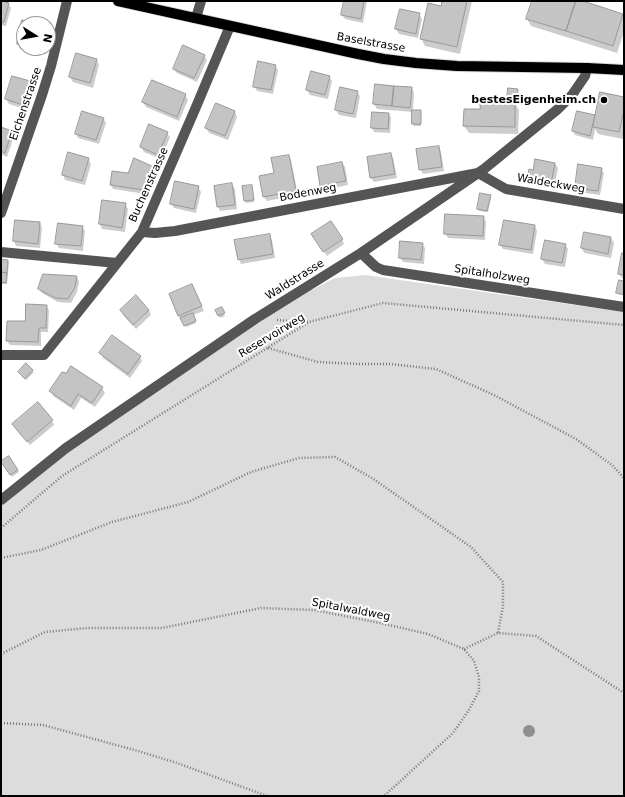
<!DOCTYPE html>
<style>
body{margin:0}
#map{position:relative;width:625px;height:797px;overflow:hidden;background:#fff;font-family:"DejaVu Sans",sans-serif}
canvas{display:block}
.frame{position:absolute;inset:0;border:2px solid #000;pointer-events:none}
.north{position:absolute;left:16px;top:16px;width:40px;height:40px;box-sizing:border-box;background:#fff;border:1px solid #999;border-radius:50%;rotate:101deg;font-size:11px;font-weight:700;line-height:16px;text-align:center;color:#000}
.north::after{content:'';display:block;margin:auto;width:14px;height:18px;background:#000;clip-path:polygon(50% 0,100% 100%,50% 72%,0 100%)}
</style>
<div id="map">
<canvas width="625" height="797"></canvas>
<div class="frame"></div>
<div class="north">N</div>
</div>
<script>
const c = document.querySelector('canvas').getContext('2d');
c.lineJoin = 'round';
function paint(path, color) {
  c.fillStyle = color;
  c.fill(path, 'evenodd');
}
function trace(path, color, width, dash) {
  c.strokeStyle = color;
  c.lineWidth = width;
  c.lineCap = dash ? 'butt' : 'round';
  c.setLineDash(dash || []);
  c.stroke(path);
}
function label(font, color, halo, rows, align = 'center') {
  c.font = font + ' "DejaVu Sans",sans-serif';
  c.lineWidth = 4;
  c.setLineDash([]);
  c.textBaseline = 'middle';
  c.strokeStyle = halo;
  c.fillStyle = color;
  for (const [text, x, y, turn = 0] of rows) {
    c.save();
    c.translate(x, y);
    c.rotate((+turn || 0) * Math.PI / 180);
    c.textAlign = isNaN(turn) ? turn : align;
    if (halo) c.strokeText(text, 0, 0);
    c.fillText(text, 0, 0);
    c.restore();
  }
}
const green = new Path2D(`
 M365 275 624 312V796H1V500L255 319 335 278Z`);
const shadow = new Path2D(`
 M345 1H367L363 23 345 19 342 15Z
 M443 1H472L460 54 425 46 421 38 441 7Z
 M533 1H580L623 15 624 17V38L623 35 617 53 531 26 527 19Z
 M1 2 8 4 11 8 6 26 1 25Z
 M419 14 422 19 418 38 399 34 396 29Z
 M22 21 36 24H24V48H47L46 54 20 49 18 44Z
 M48 27 51 31 48 43Z
 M77 54 97 60 99 65 93 88 73 82 70 77Z
 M204 56 207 60 197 82 177 73 174 69Z
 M275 66 278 70 273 94 257 91 254 86Z
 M329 77 332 81 328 99 310 95 307 90Z
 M29 82 32 86 25 109 9 104 6 99Z
 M412 88 414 93 413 111H420L421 113V126H414L413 124V112L377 109 374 104Z
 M517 89 518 91V102H514L519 110 518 134 469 133 464 126 481 110 510 103 508 99Z
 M357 92 360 96 356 118 339 115 336 110Z
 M185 95 188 100 179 121 146 107 143 102Z
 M624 98V134L623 139 598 134 595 129 593 140 575 135 573 131 577 112 596 116Z
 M216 104 235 112 237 117 228 140 209 133 206 128Z
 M389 114 391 118 390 133 374 132 372 128Z
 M103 118 106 123 99 144 78 138 76 133Z
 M1 128 12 131 14 136 7 157 1 154Z
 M167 133 170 137 161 159 144 152 141 147Z
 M439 147 441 152 444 171 423 174 420 169Z
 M391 154 393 158 397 178 374 182 371 178Z
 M288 156 291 160 298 195 267 201 264 197 261 177 275 174Z
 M88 159 91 164 85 185 65 180 63 175Z
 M342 163 345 167 348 185 324 190 321 185Z
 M555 163 558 168 554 189 531 185 528 180 534 171Z
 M153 168 156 173 146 194 113 189 111 185 128 174Z
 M601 169 604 173 600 195 578 192 576 187Z
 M232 185 235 189 237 209 220 211 218 207Z
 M198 187 201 192 196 213 174 208 171 203Z
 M252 188 254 202 246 203 245 201Z
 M490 196 491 198 488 212 479 211 478 209Z
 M103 201 125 204 128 209 125 232 102 229 100 224Z
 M483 217 486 222 485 240 448 238 445 233Z
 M16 221 40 223 42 228 40 248 16 246 14 241Z
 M535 226 537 231 533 254 503 249 500 245Z
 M82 227 85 231 83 251 59 248 56 243Z
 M585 233 611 238 614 243 611 258 584 253 582 248Z
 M269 235 272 240 275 258 241 264 239 259Z
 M315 239H342L344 244 327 256Z
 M422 244 425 248 424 264 403 262 400 257Z
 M565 245 568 249 565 267 545 264 542 259Z
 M624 255V279L622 278 619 274Z
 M1 260 8 261 9 263 7 284H1Z
 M77 277 79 282 77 292 71 303 58 302 42 293 39 289Z
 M192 285 204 311 193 315 196 323 186 327 183 320H181L179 316 170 294Z
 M136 296 149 310 151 315 136 329 123 315 121 310Z
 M46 306 49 310 48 332H41V346L10 345 7 341 26 322Z
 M222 309 225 316 220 318 217 311Z
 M101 353 140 357 142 361 130 378 103 358Z
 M26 365 34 372 26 380 19 372Z
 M102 388 105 393 95 407 81 398 74 410 53 396 51 391Z
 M52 421 54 425 30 445 16 429Z
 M8 457 19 472 12 477 2 462Z`);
const building = new Path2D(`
 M1 1 9 3 4 22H1Z
 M344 1H364L361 19 341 15Z
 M442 1H467L457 47 420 39 428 3 441 6Z
 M532 1H576L566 31 526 19Z
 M576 1H583L623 14 613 46 566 31Z
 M400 9 420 13 416 34 395 29Z
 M22 20 41 24H24V46L17 44Z
 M183 45 205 55 194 78 173 69Z
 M76 53 97 59 90 83 69 77Z
 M258 61 276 65 271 90 253 87Z
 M311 71 330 76 325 95 306 90Z
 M12 76 30 81 23 105 5 99Z
 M152 80 186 94 177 117 142 102Z
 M375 84 394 86 392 106 373 104Z
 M394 86 412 87 410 108 392 106Z
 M340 87 358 91 353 114 335 110Z
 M508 88 518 89 517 100H507Z
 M600 92 624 97V110L619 132 593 127Z
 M480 101 515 102V127L463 126 464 109H480Z
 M216 103 235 111 225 136 205 128Z
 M412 110H421V124H412Z
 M82 111 104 118 96 140 75 134Z
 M577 111 595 115 590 136 572 131Z
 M372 112 389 113 388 129 371 128Z
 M149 124 168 132 158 155 140 147Z
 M1 127 12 131 5 153 1 151Z
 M439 146 442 167 419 170 416 149Z
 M68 152 89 158 82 181 62 175Z
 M391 153 395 174 370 178 367 157Z
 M289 155 296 191 263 197 259 176 274 173 271 158Z
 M134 158 154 167 143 190 110 185 112 171 128 173Z
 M535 159 555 163 551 185 527 180 529 169 533 170Z
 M342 162 346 181 320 186 317 167Z
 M578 164 602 168 598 191 575 188Z
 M175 181 199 186 194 209 170 204Z
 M232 183 235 205 217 207 214 186Z
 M252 185 254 200 244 201 242 186Z
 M480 193 491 195 487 211 477 209Z
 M102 200 126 203 122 228 99 224Z
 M445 214 484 216 483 236 444 234Z
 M15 220 40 222 38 244 13 241Z
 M504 220 535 225 531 250 499 245Z
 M331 221 343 239 323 252 311 234Z
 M58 223 83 226 81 246 55 244Z
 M584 232 611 237 608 254 581 248Z
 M270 234 273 254 238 260 234 240Z
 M545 240 566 244 562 263 541 259Z
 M400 241 423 243 421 260 399 258Z
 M622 253 624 254V275L618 274Z
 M1 259 8 260 7 273 1 272Z
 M1 272 7 273 6 283 1 282Z
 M43 274 77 276 75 287 68 299 55 298 38 289Z
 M619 280 624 281V295L616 293Z
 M192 284 202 306 178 316 169 294Z
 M136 295 149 310 133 325 120 310Z
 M26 304 47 305 46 328H39L38 342 6 341 7 321H25Z
 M222 307 225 313 218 316 215 310Z
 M193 313 196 321 184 326 180 318Z
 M112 335 141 356 128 374 99 353Z
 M26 363 33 370 25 379 18 372Z
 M71 366 103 387 92 403 78 394 71 406 49 391 62 372 66 373Z
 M38 402 53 420 27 442 12 424Z
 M9 456 18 470 10 475 1 462V461Z`);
const path = new Path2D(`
 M277 320 308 322
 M268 348 318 362 359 364H390L436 369 494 395 576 439 612 465 624 478
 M1 528 62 476 309 322 383 303 624 325
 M1 558 41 550 112 522 188 502 251 472 299 458 335 457 372 478 471 547 503 582V606L498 633
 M464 649 498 633 536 636 624 693
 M1 654 45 632 87 628H162L261 608 314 610 380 623 428 634 464 649 474 661 479 677V691L469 710 453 733 384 796
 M1 723 43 725 138 751 177 763 267 796`);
const minor = new Path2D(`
 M196 18 201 1
 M1 213 42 95 51 66 67 1
 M142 232 155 233 175 231 478 173 506 189 624 209
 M1 252 117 263
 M361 253 376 267 383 270 624 307
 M1 355H44L142 232 196 107 230 26
 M1 500 66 448 255 319 361 253 484 169 558 109 572 95 585 76 587 68`);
const major = new Path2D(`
 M118 1 358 54 384 59 416 63 457 66 587 68 624 70`);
const trees = [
 [529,731]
];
const markers = [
 [604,100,4,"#000"]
];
const streetNames = [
 ["Baselstrasse",371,43,10],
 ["Eichenstrasse",26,104,-71],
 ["Waldeckweg",551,184,10],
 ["Buchenstrasse",149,185,-66],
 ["Bodenweg",308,193,-11],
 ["Spitalholzweg",492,275,9],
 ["Waldstrasse",295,280,-32],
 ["Reservoirweg",272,336,-31],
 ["Spitalwaldweg",351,610,11]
];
const poiNames = [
 ["bestesEigenheim.ch",596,100]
];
paint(green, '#dcdcdc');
paint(shadow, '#0003');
paint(building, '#c4c4c4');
trace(building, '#999', 1);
trace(major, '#dbdbdb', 12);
trace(path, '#777', 2.5, [1, 2]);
trace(minor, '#555', 10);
trace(major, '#000', 10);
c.fillStyle = '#8f8f8f';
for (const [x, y] of trees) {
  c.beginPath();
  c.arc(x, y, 6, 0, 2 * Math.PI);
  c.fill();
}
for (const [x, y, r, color] of markers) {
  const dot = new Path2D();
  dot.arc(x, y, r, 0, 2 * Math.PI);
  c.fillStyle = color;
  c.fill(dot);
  trace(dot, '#fff', 1.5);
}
label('11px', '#000', '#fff', streetNames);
label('bold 11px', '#000', '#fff', poiNames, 'right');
</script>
